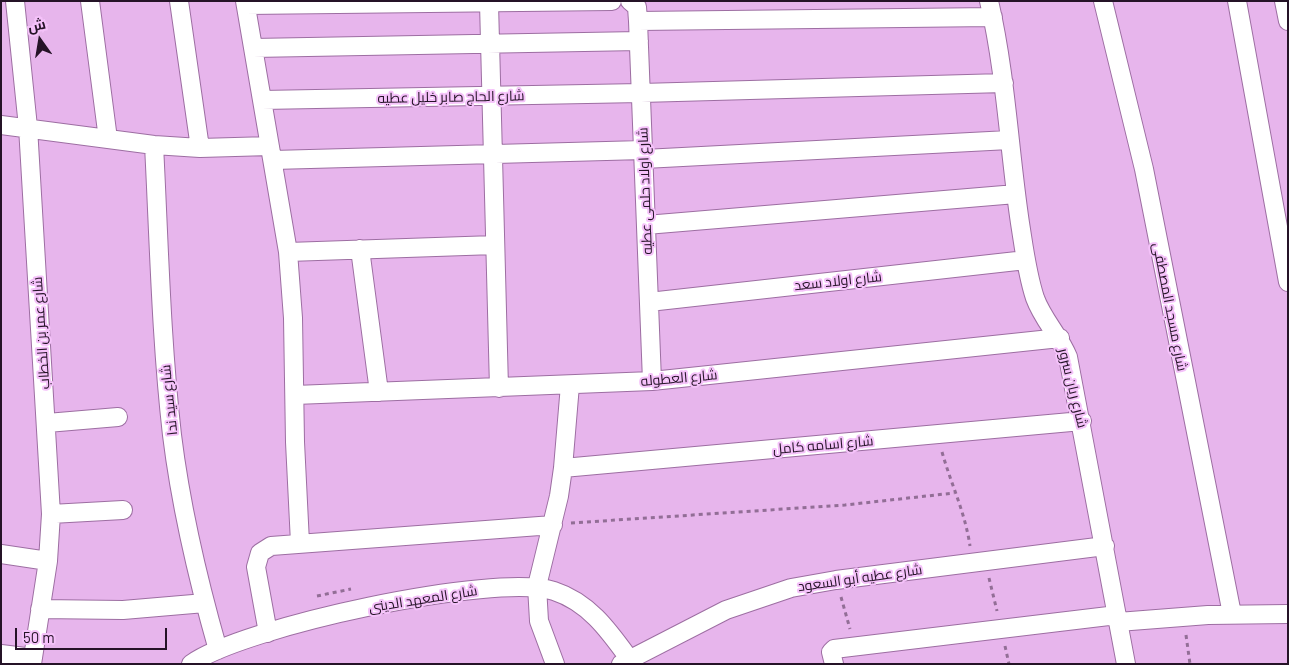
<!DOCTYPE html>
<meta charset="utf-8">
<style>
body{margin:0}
#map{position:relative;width:1289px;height:665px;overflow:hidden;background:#e7b5ec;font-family:Barlow,Cairo,sans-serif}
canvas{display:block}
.frame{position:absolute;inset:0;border:2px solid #251327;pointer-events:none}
.north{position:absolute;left:15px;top:15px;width:50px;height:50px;-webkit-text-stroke:4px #f5c2fa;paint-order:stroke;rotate:347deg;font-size:14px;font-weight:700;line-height:20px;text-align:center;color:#251327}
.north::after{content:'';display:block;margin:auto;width:18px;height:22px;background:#251327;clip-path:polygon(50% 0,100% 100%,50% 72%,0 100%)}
.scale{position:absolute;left:15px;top:628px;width:152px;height:22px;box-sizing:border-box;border:2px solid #251327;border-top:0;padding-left:6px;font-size:15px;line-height:18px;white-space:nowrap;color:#251327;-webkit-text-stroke:4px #f5c2fa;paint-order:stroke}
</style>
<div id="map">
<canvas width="1289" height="665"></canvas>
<div class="frame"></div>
<div class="north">ش</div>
<div class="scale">50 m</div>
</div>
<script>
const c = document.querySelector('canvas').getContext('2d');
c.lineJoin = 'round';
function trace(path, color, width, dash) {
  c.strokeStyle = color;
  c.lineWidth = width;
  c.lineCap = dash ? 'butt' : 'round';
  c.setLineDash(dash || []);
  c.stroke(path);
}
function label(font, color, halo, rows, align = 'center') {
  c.font = font + ' Barlow,Cairo,sans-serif';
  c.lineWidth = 4;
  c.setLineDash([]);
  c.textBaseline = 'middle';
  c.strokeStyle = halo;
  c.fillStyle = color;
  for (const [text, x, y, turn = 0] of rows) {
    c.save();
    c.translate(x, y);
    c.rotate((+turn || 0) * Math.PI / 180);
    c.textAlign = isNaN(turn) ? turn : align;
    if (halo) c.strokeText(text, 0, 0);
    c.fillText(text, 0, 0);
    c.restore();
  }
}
const path = new Path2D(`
 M942 452C951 484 965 512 970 546
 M571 523 845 505 954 493
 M989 578 997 611
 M317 596 351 589
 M841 597 850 629
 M1186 635 1190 664
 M1005 646 1009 664`);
const street = new Path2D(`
 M15 1 28 127 51 514 48 561 32 664
 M90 1 108 139
 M179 1 200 148
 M245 1 288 252 293 318 295 442 300 543
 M630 1 637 7 638 21 652 381
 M989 1C1006 74 1009 149 1020 223 1024 248 1027 274 1035 298 1043 320 1059 335 1068 357L1126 664
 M1103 1 1144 169 1232 614
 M1237 1 1288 282
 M1284 1 1288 21
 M489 3 499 388
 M246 5 612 1
 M638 21 993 17
 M253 48 639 41
 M262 100 641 93 1004 83
 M1 125 154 145 200 148 270 146
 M154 145C159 242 161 339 172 435 181 508 198 580 218 650
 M644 159 1009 140
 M273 160 643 150
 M646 225 1016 194
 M360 249 379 392
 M288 252 495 245
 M649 302 1026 260
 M295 395 652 381 1060 338
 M47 423 118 417
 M563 468 1082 421
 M51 514 123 510
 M1 554 48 561
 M40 609 123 610 205 603
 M1118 622 1208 615 1288 614
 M268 633 256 567 260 553 271 546 553 525
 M1 654 33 658
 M191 664C242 627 495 572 554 591 591 603 611 634 633 664
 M555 664 539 621 537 586 559 496 563 468 570 385
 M621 664 726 610 791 588 836 580 1105 546
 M834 664 831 652 834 649 1117 615`);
const streetNames = [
 ["شارع الحاج صابر خليل عطيه",451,97,-1],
 ["شارع اولاد حلمى عطيه",645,191,-92],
 ["شارع اولاد سعد",838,281,-6],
 ["شارع مسجد المصطفى",1170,307,79],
 ["شارع عمر بن الخطاب",41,333,-94],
 ["شارع العطوله",679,378,-5],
 ["شارع ريان سرور",1073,388,76],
 ["شارع سيد ندا",169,400,-96],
 ["شارع اسامه كامل",823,445,-5],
 ["شارع عطيه أبو السعود",860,578,-8],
 ["شارع المعهد الدينى",423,599,-9]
];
trace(street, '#9d6ea2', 20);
trace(path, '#926e96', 3, [4, 4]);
trace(street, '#fff', 18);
label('14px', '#251327', '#f5c2fa', streetNames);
</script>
